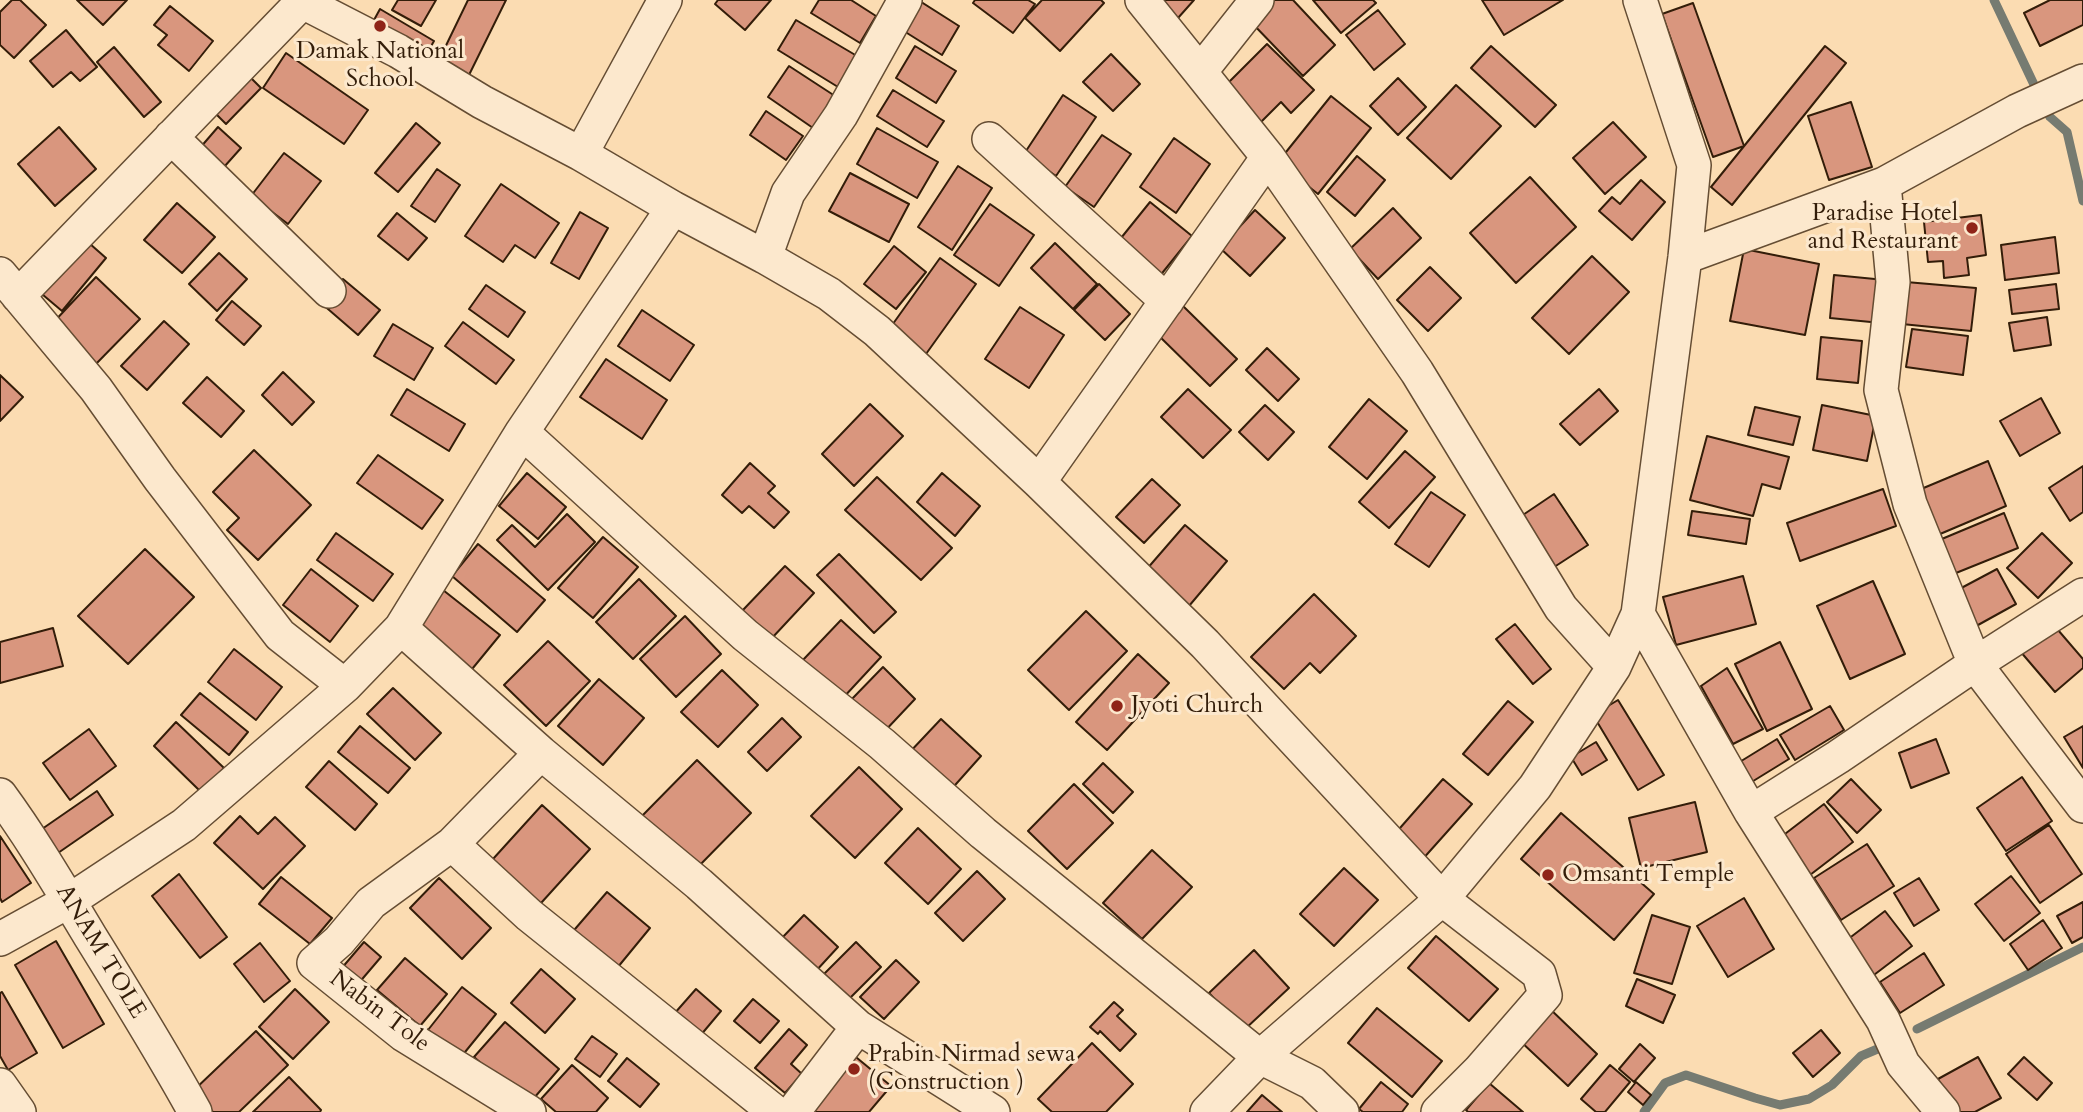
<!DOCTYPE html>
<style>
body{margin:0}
canvas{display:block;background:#fbdcb2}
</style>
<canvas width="2083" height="1112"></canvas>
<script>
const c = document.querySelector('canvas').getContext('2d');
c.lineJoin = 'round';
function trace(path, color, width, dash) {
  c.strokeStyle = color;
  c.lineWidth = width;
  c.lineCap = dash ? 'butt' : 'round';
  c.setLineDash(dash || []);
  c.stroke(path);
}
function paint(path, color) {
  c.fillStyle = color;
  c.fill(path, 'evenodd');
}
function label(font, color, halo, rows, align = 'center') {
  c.font = font + ' Cardo,serif';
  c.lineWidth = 6;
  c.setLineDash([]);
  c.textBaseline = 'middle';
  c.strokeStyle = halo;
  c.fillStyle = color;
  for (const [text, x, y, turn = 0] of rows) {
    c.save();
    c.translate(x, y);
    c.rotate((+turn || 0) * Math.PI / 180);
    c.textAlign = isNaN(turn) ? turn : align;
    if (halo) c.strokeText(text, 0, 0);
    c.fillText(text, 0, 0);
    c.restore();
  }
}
const stream = new Path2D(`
 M1994 0 2038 93
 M2044 106 2050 117 2067 132 2083 201
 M1917 1029 2083 947
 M1644 1112 1665 1083 1686 1075 1755 1098 1780 1105 1809 1099 1832 1085 1861 1056 1887 1045`);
const building = new Path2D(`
 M12 0H20L46 25 14 58 0 45V12Z
 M77 0H127L103 25Z
 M398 0H436L421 26 392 10Z
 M468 0H506L468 77 438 62Z
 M718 0H771L745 30 715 4Z
 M819 0H851L876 16 860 43 811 13Z
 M918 0 959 26 942 55 899 28Z
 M975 0H1028L1035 4 1013 33 973 3Z
 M1042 0H1101L1104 3 1060 51 1025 18Z
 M1158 0H1194L1178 18Z
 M1274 0H1293L1335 45 1303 76 1251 22Z
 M1313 0H1373L1376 3 1341 33Z
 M1482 0H1563L1504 35Z
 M2050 0H2083V25L2040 46 2024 13Z
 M1693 3 1744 146 1713 157 1662 14Z
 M170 6 213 41 189 71 158 45 167 35 154 25Z
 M380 9 434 41 422 62 368 31Z
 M1378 10 1405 44 1374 70 1346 35Z
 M796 20 857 56 838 87 778 50Z
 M66 30 97 67 80 81 71 72 53 87 30 61Z
 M1267 44 1314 90 1291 113 1281 102 1258 125 1222 89Z
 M915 46 956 71 936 103 896 78Z
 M1491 46 1556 105 1535 127 1471 68Z
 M1825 46 1846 63 1732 205 1711 187Z
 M114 47 161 102 144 117 97 62Z
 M286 53 368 110 344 144 263 88Z
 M1111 54 1140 84 1113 111 1083 82Z
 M789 66 835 96 813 128 768 97Z
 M243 70 261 88 226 124 208 106Z
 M1398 78 1426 107 1398 135 1370 106Z
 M1456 85 1501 126 1451 179 1407 138Z
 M893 90 944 121 927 147 877 116Z
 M1063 95 1096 117 1056 176 1024 154Z
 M1331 96 1371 128 1318 194 1278 162Z
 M1851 102 1872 167 1829 180 1808 116Z
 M766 111 803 136 786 160 750 135Z
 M1613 122 1646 157 1605 194 1573 158Z
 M416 123 440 143 398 192 375 173Z
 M59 127 96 169 55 206 18 164Z
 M218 127 241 148 216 176 193 156Z
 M877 128 938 162 917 198 857 164Z
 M1102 135 1131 154 1094 207 1065 187Z
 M1174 138 1210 164 1176 213 1140 187Z
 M284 153 321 181 288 224 251 196Z
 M1357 156 1385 180 1355 216 1327 192Z
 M958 166 992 188 952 250 918 227Z
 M437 169 460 185 435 222 411 206Z
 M850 173 909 204 889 242 829 211Z
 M1530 177 1576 227 1516 283 1470 233Z
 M1641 180 1665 202 1632 240 1599 211 1612 197 1620 204Z
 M501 184 559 223 535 258 515 245 503 262 465 236Z
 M1150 202 1192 236 1159 277 1117 243Z
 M177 203 215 237 182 273 144 240Z
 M990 204 1034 235 999 286 954 255Z
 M1393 208 1421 238 1378 279 1350 249Z
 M1255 210 1285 238 1250 276 1220 248Z
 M580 212 608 228 579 279 551 263Z
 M397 213 427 238 408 260 378 236Z
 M1981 215 1986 255 1967 258 1969 275 1944 278 1943 261 1928 262 1924 222Z
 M81 236 106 258 62 311 36 289Z
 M2055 237 2059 273 2005 280 2001 245Z
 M1055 243 1097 284 1073 309 1031 268Z
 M894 246 926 272 896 309 864 284Z
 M1744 249 1819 264 1805 335 1730 321Z
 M219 253 247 279 217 311 189 284Z
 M1592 256 1629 292 1569 354 1532 318Z
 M940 258 976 284 926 354 890 328Z
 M1430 267 1461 298 1428 331 1397 300Z
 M1834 275 1885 280 1881 323 1830 318Z
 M96 277 140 319 93 367 50 326Z
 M343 279 380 310 358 335 321 303Z
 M1906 282 1976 288 1971 331 1902 324Z
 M1099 284 1130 314 1105 340 1074 310Z
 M2056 284 2059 309 2012 314 2009 290Z
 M486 285 525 312 508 337 469 309Z
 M232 301 261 326 244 345 216 320Z
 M1183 306 1237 359 1210 386 1156 333Z
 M1020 307 1064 335 1029 388 985 359Z
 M642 310 694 345 670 381 618 346Z
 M2047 317 2051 345 2014 351 2009 323Z
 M164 321 189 344 147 390 121 366Z
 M463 322 514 360 496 384 445 346Z
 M393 324 433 348 414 380 374 356Z
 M1912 329 1968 336 1963 375 1906 367Z
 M1821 337 1862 341 1858 383 1817 379Z
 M1267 348 1299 379 1278 401 1246 370Z
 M606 359 667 400 642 439 580 397Z
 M283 372 314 402 292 425 262 395Z
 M0 375 23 397 0 421Z
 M207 377 244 411 221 437 183 403Z
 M407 389 465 424 449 451 391 415Z
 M1188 389 1231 430 1203 458 1161 417Z
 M1599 389 1618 411 1580 445 1560 424Z
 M2041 398 2060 433 2020 456 2000 421Z
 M1369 399 1407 431 1367 479 1329 447Z
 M870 404 903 436 854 486 822 454Z
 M1265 405 1294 432 1268 460 1239 432Z
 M1822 405 1876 416 1867 461 1813 450Z
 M1755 407 1800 417 1793 445 1748 435Z
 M1707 436 1789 457 1780 489 1762 484 1753 516 1690 500Z
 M254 450 311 505 258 560 227 530 239 518 213 492Z
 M1405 451 1435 477 1389 528 1359 502Z
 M378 455 443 500 422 529 357 483Z
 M1988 461 2006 506 1933 537 1914 492Z
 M750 463 775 486 768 493 789 512 774 528 749 506 742 513 722 495Z
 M2083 466V512L2070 521 2049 488Z
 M527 473 566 507 538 539 499 506Z
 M942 473 980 506 955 536 917 502Z
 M877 477 952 548 921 580 845 510Z
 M1152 479 1180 505 1144 543 1116 517Z
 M1883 489 1896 526 1800 561 1787 523Z
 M1431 492 1465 515 1429 567 1395 544Z
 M1554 494 1588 545 1545 573 1511 523Z
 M1692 511 1750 519 1746 544 1688 535Z
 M2004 513 2018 548 1951 575 1937 541Z
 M567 514 595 542 548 590 497 540 512 525 535 547Z
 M1185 525 1227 561 1189 606 1146 570Z
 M336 533 393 574 373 601 317 560Z
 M2042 533 2072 563 2038 598 2007 568Z
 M603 537 638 567 593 618 558 588Z
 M478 544 545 600 517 632 452 576Z
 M145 549 194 597 128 664 78 616Z
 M839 554 896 612 874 633 817 575Z
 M785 566 814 593 772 638 742 611Z
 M311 569 358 606 330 642 283 605Z
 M1997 569 2016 604 1969 630 1950 594Z
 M1743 576 1756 624 1676 645 1663 597Z
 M639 579 676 616 633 659 596 622Z
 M1873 581 1905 654 1850 679 1817 606Z
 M443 590 500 635 468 674 412 629Z
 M1314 594 1356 636 1320 673 1310 663 1284 689 1251 657Z
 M1086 611 1127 651 1069 710 1028 670Z
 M685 616 721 654 676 697 640 659Z
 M841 620 881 657 842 699 802 661Z
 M2052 623 2083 659V668L2055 692 2020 651Z
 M1515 624 1551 669 1533 684 1496 639Z
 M53 628 63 666 0 683V642Z
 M548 641 590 681 546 726 504 685Z
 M1780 642 1812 709 1767 731 1735 664Z
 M234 649 282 687 256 720 208 682Z
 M1138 654 1169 683 1107 750 1076 722Z
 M883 667 915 699 882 734 849 702Z
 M1727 668 1763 729 1733 744 1701 686Z
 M722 670 758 705 718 747 681 712Z
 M599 679 644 718 603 765 558 726Z
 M393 688 441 733 415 760 367 714Z
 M200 693 248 732 229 755 181 715Z
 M1618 700 1664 775 1638 790 1593 715Z
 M1508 701 1533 722 1488 775 1463 754Z
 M1830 706 1844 730 1795 760 1780 735Z
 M782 718 801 737 767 771 748 752Z
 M941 719 981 756 948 793 907 755Z
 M176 722 224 768 201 792 154 746Z
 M360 726 410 768 388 793 338 752Z
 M2083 726V768L2064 737Z
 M89 729 116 766 70 800 43 763Z
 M1777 739 1789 759 1750 783 1738 763Z
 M1936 739 1949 773 1911 788 1899 753Z
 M1596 742 1607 760 1582 775 1571 757Z
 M697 760 751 813 695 870 641 817Z
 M329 761 377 804 355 830 306 787Z
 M1103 763 1133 792 1113 813 1083 784Z
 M859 767 902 809 855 858 811 816Z
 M2022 777 2052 821 2006 851 1977 808Z
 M1443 779 1472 804 1421 861 1393 836Z
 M1851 779 1881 810 1857 833 1827 802Z
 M1074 784 1113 823 1067 869 1028 831Z
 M97 791 113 815 58 853 42 829Z
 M1695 802 1707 852 1641 868 1629 818Z
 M1824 804 1853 842 1810 875 1781 837Z
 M542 805 590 849 532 913 483 870Z
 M1561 813 1654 894 1614 940 1521 859Z
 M240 816 258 834 275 817 305 846 263 889 214 843Z
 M2049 825 2082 874 2040 903 2006 854Z
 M918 828 961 869 928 904 885 863Z
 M0 836 31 883 2 902 0 898Z
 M1867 844 1894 886 1841 920 1814 878Z
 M1152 850 1192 887 1142 939 1103 903Z
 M1344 868 1378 900 1334 946 1300 914Z
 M977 871 1005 899 963 941 935 913Z
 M179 874 227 937 200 958 152 896Z
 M2011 876 2040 913 2004 941 1975 904Z
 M281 877 332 918 310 944 259 904Z
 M439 878 491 928 462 959 410 908Z
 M1919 878 1939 910 1914 926 1894 893Z
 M607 892 650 928 613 973 569 936Z
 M1744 898 1774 949 1728 977 1697 926Z
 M2083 902V937L2072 943 2057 916Z
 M1885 911 1912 946 1866 981 1839 946Z
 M804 915 838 947 815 972 780 940Z
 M1652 915 1690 927 1672 984 1634 973Z
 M2043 920 2062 948 2028 970 2010 944Z
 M1436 936 1498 989 1469 1021 1408 968Z
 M56 941 104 1024 63 1048 15 965Z
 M364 942 381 957 352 991 335 976Z
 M856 942 881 967 848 1000 823 975Z
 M260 943 290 981 264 1002 234 964Z
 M1254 950 1289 988 1244 1030 1209 993Z
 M1924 953 1944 985 1900 1013 1880 982Z
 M405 958 447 994 420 1026 377 990Z
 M896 960 919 982 884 1019 860 997Z
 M541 969 575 999 545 1033 511 1003Z
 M1637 979 1675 995 1663 1023 1626 1006Z
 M462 987 496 1014 461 1057 428 1030Z
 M295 989 329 1022 293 1059 259 1027Z
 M696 989 721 1011 700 1036 674 1014Z
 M2 992 37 1053 8 1070 0 1056V993Z
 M753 999 779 1021 760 1043 734 1021Z
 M1114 1002 1123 1010 1117 1016 1136 1034 1120 1051 1100 1031 1098 1034 1090 1027Z
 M1548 1007 1597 1054 1568 1086 1518 1039Z
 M1377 1008 1442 1061 1412 1097 1348 1043Z
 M505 1022 559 1069 528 1105 474 1057Z
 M789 1029 807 1045 791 1064 802 1074 785 1093 755 1068Z
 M1821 1030 1840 1053 1813 1077 1793 1053Z
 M256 1031 288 1065 239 1112H213L193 1091Z
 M592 1036 617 1054 600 1077 575 1059Z
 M1092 1043 1133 1084 1106 1112H1052L1038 1099Z
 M1640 1044 1655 1058 1634 1082 1619 1069Z
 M851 1053 891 1086 869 1112H801Z
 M1978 1057 2001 1098 1975 1112H1956L1938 1079Z
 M2024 1057 2052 1083 2037 1100 2008 1074Z
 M627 1058 659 1084 640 1107 608 1081Z
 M572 1065 608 1098 596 1112H556L541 1099Z
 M1610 1065 1630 1082 1605 1112H1596L1581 1099Z
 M289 1077 321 1110 320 1112H253Z
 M1381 1082 1408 1104 1402 1112H1363L1359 1109Z
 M1636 1082 1651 1095 1643 1105 1628 1092Z
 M1489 1083 1523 1112H1468L1466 1110Z
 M1262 1095 1282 1112H1247Z`);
const minor = new Path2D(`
 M299 0 398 51 482 102 581 154 673 208 765 257 829 294 877 331 1039 482 1205 644 1442 899 1260 1057 1207 1112
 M1142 0 1200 72
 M1257 0 1200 72 1268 157 1417 372 1561 608 1614 667
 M171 137 329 291
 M989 139 1167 301
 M581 154 665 0
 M1884 184 2017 111 2083 81
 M765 257 788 193 841 115 905 0
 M0 274 96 389 160 479 280 635 345 686
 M18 296 304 0
 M522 432 745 635 882 744 983 833 1260 1057 1312 1083 1342 1112
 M1039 482 1268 157
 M2083 595 1975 664 2083 806
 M1638 614 1751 812 1838 757 1975 664 1910 504 1881 390 1893 282 1884 184 1685 257
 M401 628 541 753 699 884 858 1027 993 1112
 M0 795C33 840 61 888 90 936 126 994 162 1052 195 1112
 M1751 812 1883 1020 1903 1064 1943 1112
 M452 844 529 915 775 1112
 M0 939 69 901 184 825 345 686 401 628 522 432 673 208
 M0 1085 19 1112
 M529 1112 404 1035 314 963 339 941 371 903 452 844 541 753
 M793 1112 858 1027
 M1438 1112 1479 1071 1545 995 1539 974 1442 899 1535 787 1614 667 1638 614 1685 257 1694 165 1640 0`);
const markers = [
 [380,26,7,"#8f2418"],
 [1972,228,7,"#8f2418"],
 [1117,706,7,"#8f2418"],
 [1548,875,7,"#8f2418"],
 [854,1069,7,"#8f2418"]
];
const poiNames = [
 ["Damak National",380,52,"center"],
 ["School",380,80,"center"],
 ["Paradise Hotel",1958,214,"right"],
 ["and Restaurant",1958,242,"right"],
 ["Jyoti Church",1131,706],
 ["Omsanti Temple",1562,875],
 ["Prabin Nirmad sewa",868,1055],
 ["(Construction )",868,1083]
];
const streetNames = [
 ["ANAM TOLE",100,952,59],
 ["Nabin Tole",379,1012,37]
];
trace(stream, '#767b71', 9);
paint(building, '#d9967e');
trace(building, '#331d09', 2);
trace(minor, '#654d33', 36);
trace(minor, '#fce8cd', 33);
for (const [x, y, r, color] of markers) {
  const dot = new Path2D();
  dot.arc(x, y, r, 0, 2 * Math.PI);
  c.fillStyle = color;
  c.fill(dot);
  trace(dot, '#fce8cd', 2.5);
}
label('24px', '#331d09', '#fce8cd', poiNames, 'left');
label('24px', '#331d09', '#fce8cd', streetNames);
</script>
